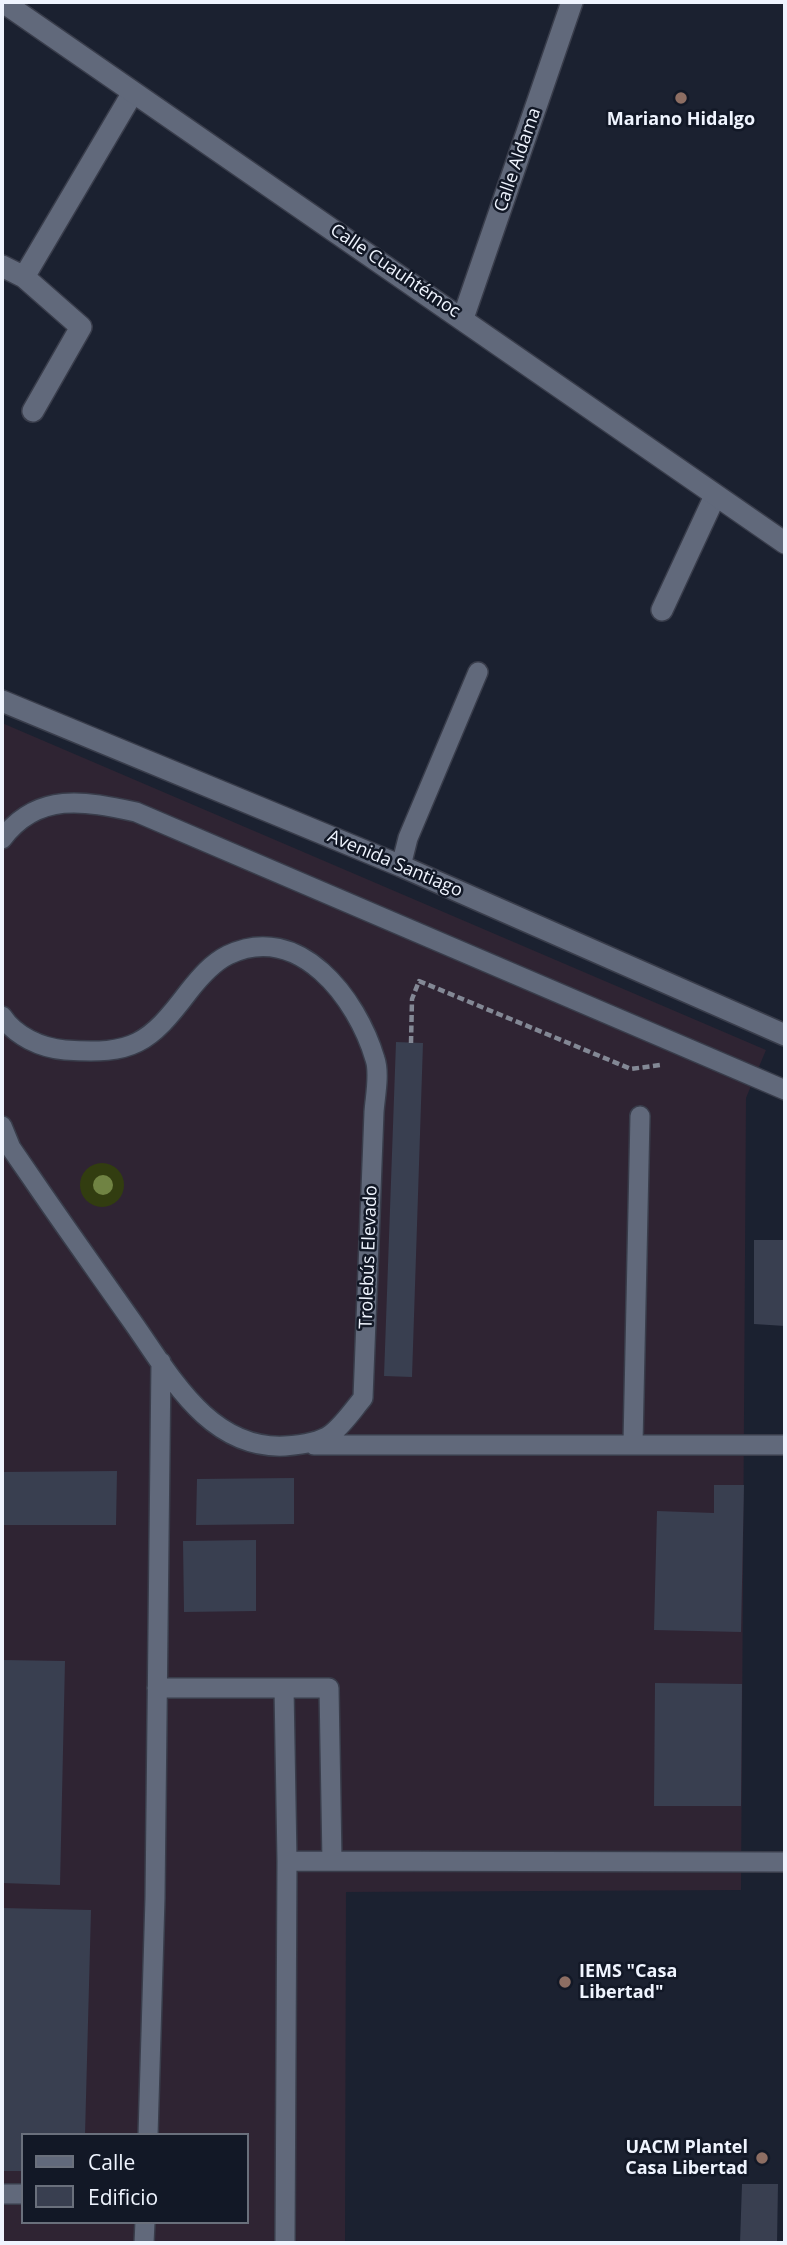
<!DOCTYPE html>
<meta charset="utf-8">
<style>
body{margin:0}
#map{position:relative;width:787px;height:2245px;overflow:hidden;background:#1b2130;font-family:"Open Sans",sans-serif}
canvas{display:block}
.frame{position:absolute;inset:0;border:4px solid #eff4fe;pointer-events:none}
.legend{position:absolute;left:21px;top:2133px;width:228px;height:91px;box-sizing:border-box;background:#121826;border:2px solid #6a707c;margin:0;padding:9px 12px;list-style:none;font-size:21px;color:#eff4fe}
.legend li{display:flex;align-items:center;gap:14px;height:35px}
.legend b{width:35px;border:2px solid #6a707c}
</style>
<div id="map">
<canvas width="787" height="2245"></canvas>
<div class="frame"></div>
<ul class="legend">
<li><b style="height:9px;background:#61697b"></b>Calle</li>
<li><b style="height:19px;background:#393f50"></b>Edificio</li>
</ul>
</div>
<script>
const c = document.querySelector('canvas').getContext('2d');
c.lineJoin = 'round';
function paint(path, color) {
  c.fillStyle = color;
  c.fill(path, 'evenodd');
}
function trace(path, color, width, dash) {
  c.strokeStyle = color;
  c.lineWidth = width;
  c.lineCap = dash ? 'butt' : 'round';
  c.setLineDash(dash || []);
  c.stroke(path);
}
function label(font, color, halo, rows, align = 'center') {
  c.font = font + ' "Open Sans",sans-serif';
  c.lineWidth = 5;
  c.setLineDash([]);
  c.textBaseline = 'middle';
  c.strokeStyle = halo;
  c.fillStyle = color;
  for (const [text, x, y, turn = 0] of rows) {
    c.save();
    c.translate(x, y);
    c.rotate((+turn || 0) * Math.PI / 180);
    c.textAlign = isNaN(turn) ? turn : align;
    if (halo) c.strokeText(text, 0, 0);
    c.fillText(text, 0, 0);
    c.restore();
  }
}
const industrial = new Path2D(`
 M2 723 766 1050 746 1098 741 1890 346 1892 345 2243H2ZM23 2135H247V2222H23Z`);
const green = new Path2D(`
 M80 1185a22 22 0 1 1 44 0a22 22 0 1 1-44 0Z`);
const building = new Path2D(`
 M396 1042 423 1043 412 1377 384 1376Z
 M754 1240H785V1326L754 1324Z
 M117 1471 116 1525H2V1472Z
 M294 1478V1524L196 1525 197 1479Z
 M714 1485H744L741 1632 654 1630 657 1511 714 1513Z
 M256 1540V1611L184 1612 183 1541Z
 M3 1660 65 1661 60 1885 2 1883Z
 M655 1683 742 1684 741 1806H654Z
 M2 1908 91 1910 85 2135H23V2171H2Z
 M742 2184H778L777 2243H740Z`);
const path = new Path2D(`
 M411 1043 412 999 419 981 631 1069 660 1065`);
const service = new Path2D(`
 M2 839C38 791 85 801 136 812L785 1090
 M401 866 408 838 478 672
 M2 1016C15 1036 41 1048 65 1050 133 1055 149 1044 189 991 200 977 212 963 228 955 299 921 357 998 375 1059 380 1074 375 1097 374 1112 371 1208 367 1303 363 1398 353 1410 343 1425 331 1434 319 1443 299 1445 285 1446 207 1450 168 1371 129 1317 96 1270 63 1224 31 1177L11 1148 2 1126
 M633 1443 640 1116
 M314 1445H785
 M157 1688H329L332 1861
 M284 1688 287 1861 285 2243
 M287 1861 785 1862
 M148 2135 155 1898 161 1362
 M2 2194H23
 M144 2243 145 2222`);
const minor = new Path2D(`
 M2 266 24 277 81 327 33 411
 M24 277 132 94
 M463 318 572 2
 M662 610 715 496`);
const tertiary = new Path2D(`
 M3 2 785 543
 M2 701 401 866 785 1035`);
const trees = [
 [103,1185]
];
const markers = [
 [681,98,7,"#8d6e63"],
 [565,1982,7,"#8d6e63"],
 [762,2158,7,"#8d6e63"]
];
const poiNames = [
 ["Mariano Hidalgo",681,120],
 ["IEMS \"Casa",579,1972,"left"],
 ["Libertad\"",579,1993,"left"],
 ["UACM Plantel",748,2148,"right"],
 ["Casa Libertad",748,2169,"right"]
];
const streetNames = [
 ["Calle Aldama",518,160,-71],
 ["Calle Cuauhtémoc",395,271,34],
 ["Avenida Santiago",395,864,23],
 ["Trolebús Elevado",369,1257,-88]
];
paint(industrial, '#2f2433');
paint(green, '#323d10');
paint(building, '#393f50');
trace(service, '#393d4b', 22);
trace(minor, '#393d4b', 24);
trace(tertiary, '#393d4b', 24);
trace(path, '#838895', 4.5, [7, 3.5]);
trace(service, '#61697b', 19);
trace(minor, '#61697b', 21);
trace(tertiary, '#61697b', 21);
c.fillStyle = '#708343';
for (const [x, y] of trees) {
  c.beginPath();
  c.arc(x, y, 10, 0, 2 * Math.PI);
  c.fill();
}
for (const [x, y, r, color] of markers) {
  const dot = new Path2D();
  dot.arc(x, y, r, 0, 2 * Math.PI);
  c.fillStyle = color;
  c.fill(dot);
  trace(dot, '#121826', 2.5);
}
label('bold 18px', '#eff4fe', '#121826', poiNames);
label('18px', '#eff4fe', '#121826', streetNames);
</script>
